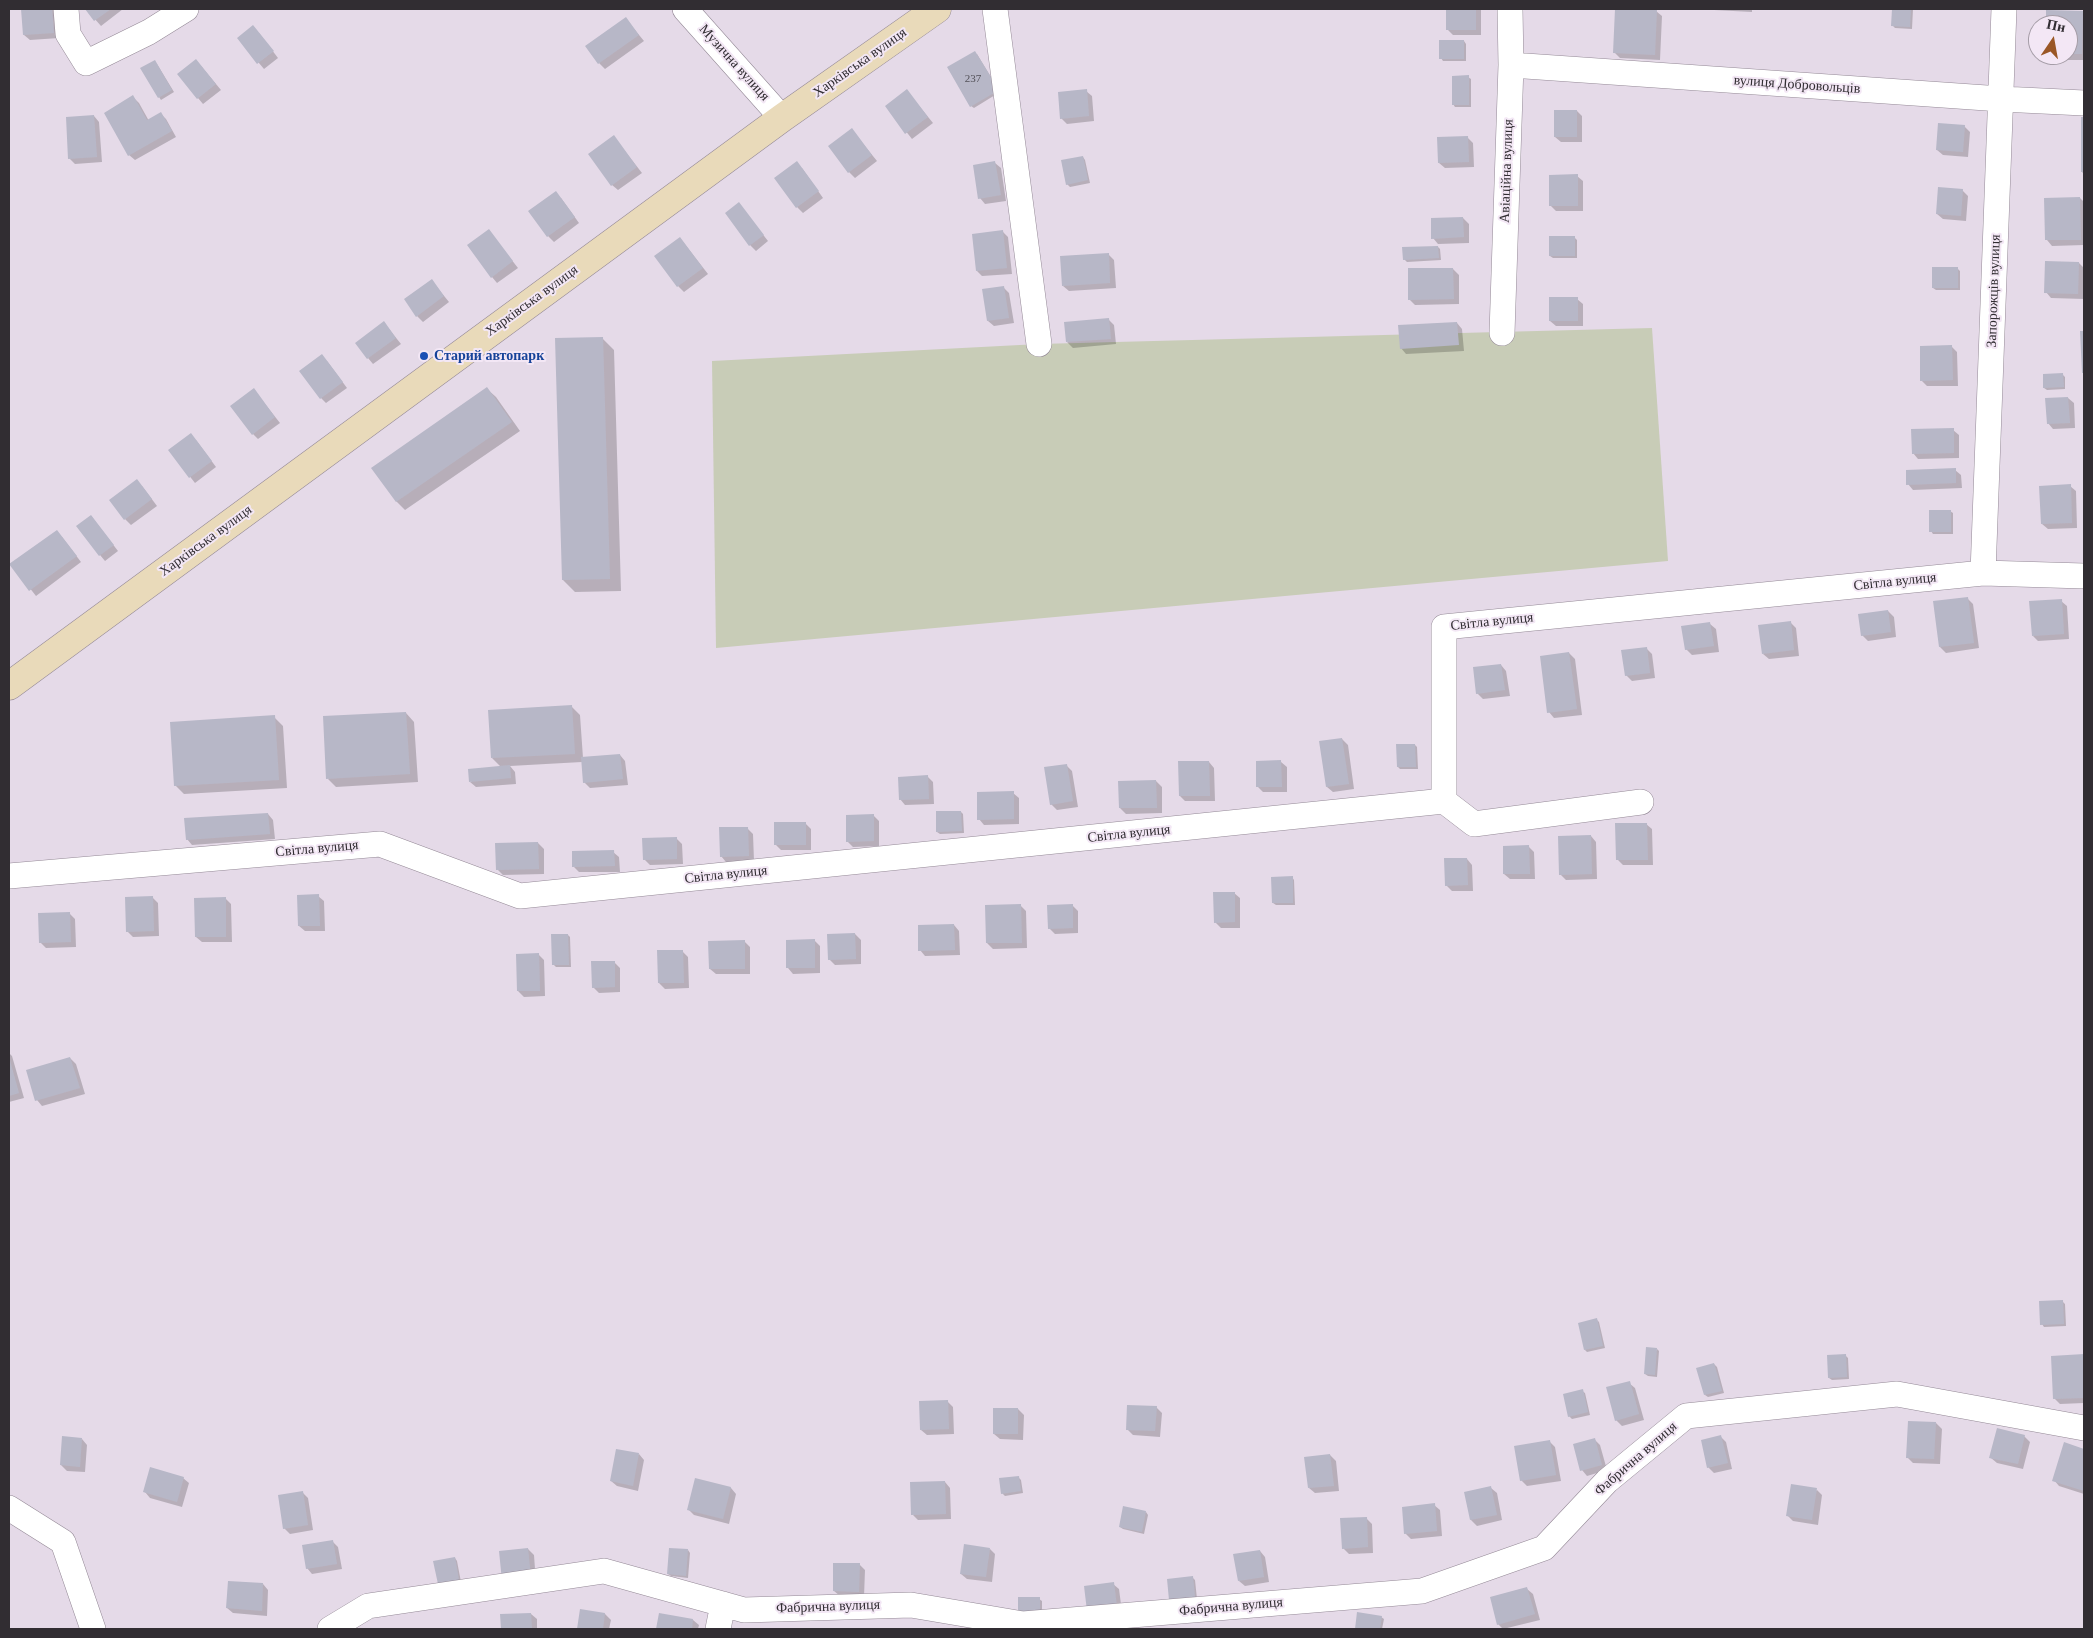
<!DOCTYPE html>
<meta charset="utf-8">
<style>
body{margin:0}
#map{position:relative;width:2093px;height:1638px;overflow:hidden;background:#e5dae8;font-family:"Times New Roman",serif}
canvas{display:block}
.frame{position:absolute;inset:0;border:10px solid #312d32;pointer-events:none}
.north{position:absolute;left:2028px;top:15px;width:50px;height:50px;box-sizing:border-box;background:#f3e7f5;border:1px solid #a59da7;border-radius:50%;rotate:12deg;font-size:14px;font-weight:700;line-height:20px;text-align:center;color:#312d32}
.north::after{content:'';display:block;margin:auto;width:18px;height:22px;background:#9a5726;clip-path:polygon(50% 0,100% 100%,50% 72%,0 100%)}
</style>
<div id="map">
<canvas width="2093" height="1638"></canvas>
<div class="frame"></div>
<div class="north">Пн</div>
</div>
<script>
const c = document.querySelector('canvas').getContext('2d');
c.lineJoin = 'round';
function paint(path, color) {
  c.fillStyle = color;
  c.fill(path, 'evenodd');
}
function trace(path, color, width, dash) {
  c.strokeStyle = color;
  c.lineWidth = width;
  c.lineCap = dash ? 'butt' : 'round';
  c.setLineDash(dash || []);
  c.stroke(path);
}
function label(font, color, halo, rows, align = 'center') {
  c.font = font + ' "Times New Roman",serif';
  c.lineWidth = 4;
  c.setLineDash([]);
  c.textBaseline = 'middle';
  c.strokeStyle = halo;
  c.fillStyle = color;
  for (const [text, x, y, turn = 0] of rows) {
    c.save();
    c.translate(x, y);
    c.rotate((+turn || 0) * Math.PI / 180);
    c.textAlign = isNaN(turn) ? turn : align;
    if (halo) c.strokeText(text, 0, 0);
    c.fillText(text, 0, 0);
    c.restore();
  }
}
const green = new Path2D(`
 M1652 328 1668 561 716 648 712 361 1039 344Z`);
const shadow = new Path2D(`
 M22 9H56L59 38 30 40 24 35Z
 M86 9H123L101 26Z
 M1448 9H1481V35H1453L1448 30Z
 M1617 9 1656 11 1662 16 1660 60 1620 58 1615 53Z
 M1712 9H1752V12L1714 10Z
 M1893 9H1913L1912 29 1895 28 1893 26Z
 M2082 12 2084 14V60H2052L2048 55H2068V25H2047Z
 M626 19 644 41 605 69 599 63Z
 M259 33 278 58 264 69 238 38Z
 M1464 41 1466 44V61H1443L1441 58Z
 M977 54 1000 92 974 108 971 106Z
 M157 64 174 92 161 100 159 97Z
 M201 66 221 90 203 104 178 74Z
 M1468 77 1471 79V107H1455L1453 104Z
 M907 91 933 123 912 139 886 106Z
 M1086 91 1092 96 1094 121 1067 124 1061 118Z
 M133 97 139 103 149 121 161 114 166 119 176 137 135 160 129 155Z
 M1577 111 1582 116V142H1561L1555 137Z
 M94 116 99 122 102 162 75 164 69 158Z
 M2083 118H2084V174L2082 172Z
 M1964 126 1970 132 1968 157 1943 155 1937 150Z
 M852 130 877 161 855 178 849 172Z
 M614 137 642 173 618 190 612 185Z
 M1467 137 1473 143 1474 167 1445 168 1439 163Z
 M1083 157 1085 160 1090 183 1070 187 1067 184Z
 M995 163 1001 168 1006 201 985 204 980 198Z
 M802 168 823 198 803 213 797 207Z
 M1577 176 1583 181V211H1556L1550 205Z
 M1962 190 1968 196 1966 221 1943 219 1937 214Z
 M561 198 579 223 554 242 548 236Z
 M2080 198 2084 202V245L2052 246 2047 240Z
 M739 204 768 241 756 251 750 245Z
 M1463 218 1469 224V243L1438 244 1433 238Z
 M489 231 518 268 497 283 492 277Z
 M1003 232 1008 237 1012 274 982 276 977 271Z
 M1574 237 1577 240V258H1553L1550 256Z
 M680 238 708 274 684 292 678 286Z
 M1438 247 1440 249 1441 260 1407 262 1404 259Z
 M1108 254 1114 260 1116 288 1069 291 1063 286Z
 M2079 263 2084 268V299L2051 298 2046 292Z
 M1957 268 1960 271V290H1936L1933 288Z
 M1453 269 1459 275V304L1415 305 1409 299Z
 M432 281 449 302 423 322 417 316Z
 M1003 287 1009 293 1014 323 994 326 988 321Z
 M1577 299 1583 304V326H1556L1550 321Z
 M1108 319 1114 325 1116 344 1073 348 1067 342Z
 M1457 323 1462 329 1464 351 1406 354 1401 348Z
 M389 329 401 344 373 364 368 358Z
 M602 338 614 350 621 591 575 592 563 580Z
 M1952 347 1957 352 1958 386H1927L1921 380Z
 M327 361 347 388 326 403 321 398Z
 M2062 374 2065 377V389L2047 390 2044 388V375Z
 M487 389 496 397 520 431 405 510 397 502 373 468Z
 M254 390 280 423 258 439 253 434Z
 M2068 398 2074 403 2075 428 2053 429 2048 423Z
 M1953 430 1959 435V458L1918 459 1913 453Z
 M196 440 216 467 195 483 169 450Z
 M1955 470 1961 475 1962 488 1913 490 1908 484Z
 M142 486 157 506 131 525 125 519Z
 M2070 486 2076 491 2077 528 2048 529 2042 524Z
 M1950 511 1953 513V534H1933L1931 531Z
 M91 516 118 551 105 561 100 555Z
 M62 537 81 562 36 596 11 564Z
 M1967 598 1973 604 1979 648 1946 653 1940 647 1935 602Z
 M2061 601 2067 606 2069 639 2038 641 2033 636Z
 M1888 611 1894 617 1896 637 1868 641 1862 635Z
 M1790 622 1796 628 1799 656 1769 659 1763 654Z
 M1710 624 1716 629 1719 652 1692 655 1686 649Z
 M1646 648 1652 654 1655 678 1632 681 1626 675Z
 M1569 653 1575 659 1582 715 1554 718 1549 712Z
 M1501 665 1506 671 1510 696 1483 699 1477 693Z
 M571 706 580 715 583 758 620 755 625 761 628 785 590 788 584 782 582 762 510 766 515 772 516 784 476 787 470 782 501 767 492 758Z
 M406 713 414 722 418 782 336 787 328 779Z
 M274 717 283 726 287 788 184 794 175 785Z
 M1342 739 1348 745 1354 789 1333 792 1327 787Z
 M1415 745 1417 747 1418 769H1400L1398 767Z
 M1209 762 1214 768 1215 801H1185L1180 796Z
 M1281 762 1287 767V792H1263L1258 787Z
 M1066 765 1072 771 1078 807 1057 810 1051 804Z
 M927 776 933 782 934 804 905 805 900 799Z
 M1156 781 1162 787V813L1126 814 1120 808Z
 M1013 793 1019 798V824L984 825 979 819Z
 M961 812 963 814 964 833 940 834 937 832Z
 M268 814 273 820 275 839 192 845 187 839Z
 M873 815 879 821V846L853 847 847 841Z
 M805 823 811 829V850H781L776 845Z
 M1646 824 1652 829 1653 865H1623L1618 860Z
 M747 828 753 834 754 861 726 862 721 856Z
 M1591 836 1596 842 1597 879 1566 880 1560 874Z
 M676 838 682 844 683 864 650 865 644 859Z
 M538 843 544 849V874L503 875 497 869Z
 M1528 846 1534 852 1535 879H1510L1504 874Z
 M613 852 619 857 620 872H579L574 867Z
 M1467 859 1472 865 1473 891H1452L1446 885Z
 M1292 877 1294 880 1295 905H1276L1273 903Z
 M1234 893 1240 898V928H1221L1215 922Z
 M318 896 324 901 325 931H305L299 926Z
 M152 897 158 903 159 936 133 937 127 931Z
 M225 898 231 904 232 942H202L196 937Z
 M1020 905 1026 911 1027 948 993 949 987 943Z
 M1072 905 1078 911V933L1055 934 1049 928Z
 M70 914 75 919 76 947 46 948 40 942Z
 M954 925 959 931 960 955 925 956 920 950Z
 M855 934 861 940V964L835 965 829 959Z
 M568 935 570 937 571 967H556L553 964Z
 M814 940 820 946V973L793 974 788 968Z
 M744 941 750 947V974H716L710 969Z
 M682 951 688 957 689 988 665 989 659 983Z
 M539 955 544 960 545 996 524 997 518 991Z
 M614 962 620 968V992L599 993 593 987Z
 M9 1053 12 1056 24 1098 9 1102Z
 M70 1058 76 1064 85 1094 42 1106 37 1100Z
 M2062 1301 2065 1304 2066 1326 2044 1327 2042 1324Z
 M1597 1320 1599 1322 1605 1348 1587 1352 1585 1350Z
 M1657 1349 1659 1351 1657 1377 1648 1376 1645 1374Z
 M1845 1355 1848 1358 1849 1379 1832 1380 1829 1378Z
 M2084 1356V1403L2060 1404 2054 1398 2052 1357Z
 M1714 1364 1717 1367 1724 1393 1708 1397 1705 1395Z
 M1629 1383 1635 1388 1644 1420 1622 1426 1616 1420Z
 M1582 1391 1585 1393 1590 1415 1572 1419 1569 1416Z
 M947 1401 953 1407 954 1434 927 1435 921 1430Z
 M1156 1407 1162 1413 1160 1437 1133 1435 1127 1429Z
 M1018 1409 1024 1415 1023 1440 1000 1439 994 1434Z
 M1936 1423 1942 1429 1940 1464 1913 1463 1907 1457Z
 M1720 1436 1726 1442 1732 1469 1714 1473 1708 1467Z
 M2024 1436 2030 1442 2023 1469 1997 1463 1991 1458Z
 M82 1439 87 1445 85 1472 67 1471 61 1465Z
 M1594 1439 1600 1445 1607 1470 1587 1476 1582 1470Z
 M1549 1441 1555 1447 1561 1481 1527 1486 1521 1480Z
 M2065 1444 2084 1450V1494L2059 1486 2054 1480Z
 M639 1454 644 1460 638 1491 617 1486 611 1481Z
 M1330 1455 1336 1461 1339 1491 1315 1493 1309 1488Z
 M183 1478 189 1483 182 1507 150 1498 145 1492Z
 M1019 1478 1021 1480 1023 1493 1005 1496 1002 1493Z
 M696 1480 731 1488 736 1494 729 1524 694 1515 688 1509Z
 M945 1482 950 1488 951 1519 918 1520 913 1515Z
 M1491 1488 1497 1493 1502 1520 1477 1526 1471 1520 1465 1493Z
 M1817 1490 1822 1495 1818 1525 1793 1521 1787 1515Z
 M303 1493 308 1498 313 1530 290 1534 284 1528Z
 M1434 1505 1440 1510 1442 1536 1411 1539 1405 1533Z
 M1146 1512 1148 1515 1144 1534 1123 1529 1120 1527Z
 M1366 1518 1372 1524 1373 1553 1349 1554 1343 1548Z
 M332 1541 338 1547 342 1569 312 1574 307 1568Z
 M528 1549 534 1555 536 1583 509 1586Z
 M990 1549 995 1554 992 1582 967 1579 961 1574Z
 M688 1550 690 1553 688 1578 671 1576 668 1574Z
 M1260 1551 1265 1557 1269 1582 1245 1586 1239 1581Z
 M455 1558 457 1561 461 1582 441 1586Z
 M859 1564 865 1570 864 1597 840 1596 834 1591Z
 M1192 1577 1195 1580 1197 1599 1173 1602Z
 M263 1584 268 1590 267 1616 233 1613 227 1608Z
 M1113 1584 1119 1589 1122 1612 1094 1616Z
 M1527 1589 1533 1594 1540 1620 1503 1629 1498 1624Z
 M1039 1599 1042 1601V1619L1022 1620Z
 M581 1611 605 1614 611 1620 609 1629H578Z
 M1358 1613 1381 1617 1384 1619 1382 1629H1356Z
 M531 1614 537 1619V1629H502L501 1615Z
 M660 1615 693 1620 699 1625 698 1629H657Z`);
const building = new Path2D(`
 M21 9H52L54 33 23 35Z
 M85 9H111L94 21Z
 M1446 9H1476V30H1446Z
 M1615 9H1657L1655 55 1613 53Z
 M1892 9H1911L1910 27 1891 26Z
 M2046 10 2083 11 2082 54H2068V25H2046Z
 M626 17 639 35 598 64 585 46Z
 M253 25 274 51 257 64 237 38Z
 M1439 40H1464V59H1439Z
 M975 51 999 90 970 107 947 67Z
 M196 59 216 84 197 99 177 74Z
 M155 60 172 90 158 98 140 68Z
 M1469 75V105H1452V76Z
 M907 89 928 117 905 134 885 106Z
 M1087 89 1089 116 1060 119 1058 92Z
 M133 95 147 120 161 112 172 131 128 156 104 113Z
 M1554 110H1577V137H1554Z
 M94 115 97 157 68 159 66 117Z
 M2081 117H2084V172H2081Z
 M1938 123 1965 125 1963 152 1936 150Z
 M852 128 872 155 848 173 828 146Z
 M614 135 637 167 611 186 588 154Z
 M1468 136 1469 162 1438 163 1437 137Z
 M1083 156 1088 180 1066 185 1061 160Z
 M797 161 819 191 796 208 774 178Z
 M995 161 1001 195 978 199 973 165Z
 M1578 174V206H1549V175Z
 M1938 187 1963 189 1961 216 1936 214Z
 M556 191 575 217 547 237 528 211Z
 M2080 197 2081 240H2045L2044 198Z
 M739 202 764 235 749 246 725 213Z
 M1463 217 1464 237 1431 239V218Z
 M489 229 513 261 491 278 467 245Z
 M1003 230 1007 268 976 271 972 234Z
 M1549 236H1575V256H1549Z
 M680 237 703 268 677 287 654 256Z
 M1438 246 1439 258 1403 260 1402 247Z
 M1109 253 1110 283 1062 286 1060 256Z
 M2045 261 2079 262 2078 294 2044 293Z
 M1932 267H1958V288H1932Z
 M1408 268H1453L1454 299 1408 300Z
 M432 279 444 296 416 317 404 299Z
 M1004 286 1009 318 987 321 982 289Z
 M1549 297H1578V321H1549Z
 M1109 318 1111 339 1066 342 1064 322Z
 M384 321 396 338 367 359 355 343Z
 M1457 322 1459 345 1400 349 1398 325Z
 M2080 331H2084V373H2082Z
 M603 337 610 579 562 580 555 338Z
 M1952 345 1953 380 1920 381V346Z
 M322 354 343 382 320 399 299 371Z
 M2063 373 2064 387 2043 388V374Z
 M487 387 512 422 396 502 371 468Z
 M254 388 275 417 252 435 230 406Z
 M2068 397 2070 423 2047 424 2045 398Z
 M1954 428V453L1912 454 1911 429Z
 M191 433 212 461 189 478 168 450Z
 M1956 468V483L1906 485V470Z
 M137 479 152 499 124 520 109 500Z
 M2071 484 2072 523 2041 524 2039 486Z
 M1929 510H1951V532H1929Z
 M91 515 114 545 99 556 76 526Z
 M57 530 77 556 29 591 9 564Z
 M1968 597 1974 643 1939 647 1933 601Z
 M2062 599 2064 634 2032 636 2029 601Z
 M1888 610 1891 632 1861 636 1858 614Z
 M1791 621 1794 650 1762 654 1758 625Z
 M1710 622 1714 646 1685 650 1681 626Z
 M1647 647 1650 673 1625 676 1621 650Z
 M1569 652 1577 709 1547 713 1540 656Z
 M1501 664 1505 690 1476 694 1473 667Z
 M572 705 575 754 491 758 488 710Z
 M406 712 410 774 326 779 323 716Z
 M275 715 279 780 174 786 170 722Z
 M1342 738 1349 784 1326 787 1319 741Z
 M1396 744H1415L1416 767H1397Z
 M620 754 623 779 583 783 581 757Z
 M1281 760 1282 787H1256V761Z
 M1178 761H1209L1210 796H1179Z
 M1067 764 1073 801 1050 805 1044 767Z
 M510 765 511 778 469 782 468 769Z
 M928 775 929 799 899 800 898 777Z
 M1156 780 1157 808H1119L1118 781Z
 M1014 791V819L977 820V792Z
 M936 811H961L962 831 936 832Z
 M268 813 270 834 186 840 184 818Z
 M874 814V841L846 842V815Z
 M774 822H806V845H774Z
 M1615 823H1647L1648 860H1616Z
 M719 827H748L749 856 720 857Z
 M1591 835 1592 874 1559 875 1558 836Z
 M677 837V859L643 860 642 838Z
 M538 842 539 869 496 870 495 843Z
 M1529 845 1530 874H1503V846Z
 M614 850 615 866 572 867V851Z
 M1444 858H1467L1468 885 1445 886Z
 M1293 876V903H1272L1271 877Z
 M1213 892H1235V922L1214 923Z
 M319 894 320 926H298L297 895Z
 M153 896 154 931 126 932 125 897Z
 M226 897V937H195L194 898Z
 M1021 904 1022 943H986L985 905Z
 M1073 904V928L1048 929 1047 905Z
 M70 912 71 942 39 943 38 913Z
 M954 924 955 950 918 951V925Z
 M855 933 856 959 828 960 827 934Z
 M551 934H568L569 965H552Z
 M815 939V968H786V940Z
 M745 940V969H709L708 941Z
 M657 950H683L684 983H658Z
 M539 953 540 991H517L516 954Z
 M591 961H615V987L592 988Z
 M9 1057 19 1093 9 1096Z
 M70 1057 80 1088 35 1101 26 1070Z
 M2063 1300 2064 1324 2040 1325 2039 1301Z
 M1597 1318 1603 1346 1584 1350 1578 1323Z
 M1646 1347 1657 1348 1655 1375 1644 1374Z
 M1846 1354 1847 1377 1828 1378 1827 1355Z
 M2084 1354V1398L2053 1399 2051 1356Z
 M1714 1363 1722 1391 1704 1395 1696 1368Z
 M1630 1381 1639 1414 1615 1421 1606 1387Z
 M1583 1389 1588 1412 1568 1417 1563 1394Z
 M948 1400 949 1429 920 1430 919 1401Z
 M1127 1405 1157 1406 1155 1431 1126 1430Z
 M993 1408H1018V1434H993Z
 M1908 1421 1936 1422 1934 1459 1906 1458Z
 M1997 1428 2025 1435 2018 1464 1989 1458Z
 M1721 1435 1728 1463 1707 1468 1701 1440Z
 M62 1436 82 1438 80 1467 60 1465Z
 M1595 1438 1602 1465 1580 1471 1573 1444Z
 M1550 1440 1556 1475 1520 1481 1514 1446Z
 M2064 1442 2084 1449V1491L2052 1481Z
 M616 1449 639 1453 633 1486 610 1481Z
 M1330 1454 1334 1486 1308 1488 1304 1457Z
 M150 1467 184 1477 177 1502 143 1492Z
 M1019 1476 1021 1491 1001 1494 999 1478Z
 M695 1478 731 1487 723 1519 687 1510Z
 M945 1481 946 1514 911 1515 910 1482Z
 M1791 1484 1817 1488 1812 1520 1786 1516Z
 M1491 1486 1497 1515 1470 1520 1464 1492Z
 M303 1491 308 1525 283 1529 278 1495Z
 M1435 1503 1437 1531 1404 1534 1402 1507Z
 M1123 1506 1146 1511 1142 1532 1119 1527Z
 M1367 1517 1368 1547 1342 1549 1340 1518Z
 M333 1540 337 1564 306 1569 302 1545Z
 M964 1544 990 1548 986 1577 960 1574Z
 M528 1548 531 1578 502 1581 499 1551Z
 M669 1548 688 1549 686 1576 667 1574Z
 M1260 1550 1264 1577 1238 1581 1233 1554Z
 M455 1557 459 1580 438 1584 433 1561Z
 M833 1563H860L859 1592 833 1591Z
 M1193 1576 1195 1597 1169 1600 1167 1579Z
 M228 1581 263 1583 262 1611 226 1608Z
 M1114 1582 1117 1607 1087 1611 1084 1586Z
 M1527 1587 1535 1614 1497 1625 1490 1597Z
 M1018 1597H1040V1617L1018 1618Z
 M580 1609 605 1613 603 1629H577Z
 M1357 1612 1382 1616 1380 1629H1355Z
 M531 1613 532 1629H501L500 1614Z
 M659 1613 693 1619 692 1629H656Z`);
const street = new Path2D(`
 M66 9 68 34 86 63 149 32 186 9
 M685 9 782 118
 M995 9 1039 344
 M1511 65 2001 99 2084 103
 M1502 333 1511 65 1510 9
 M1983 573 2004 9
 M1444 801 1474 824 1641 802
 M9 876 380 844 520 896 1444 801V627L1983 573 2084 576
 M9 1508 63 1542 93 1629
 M330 1629 368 1606 604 1571 744 1610 911 1605 1023 1624 1422 1591 1544 1548 1607 1481 1686 1416 1897 1394 2084 1428
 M718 1629 723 1604`);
const secondary = new Path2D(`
 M9 686 782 118 937 9`);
const markers = [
 [424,356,5,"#1a4fb4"]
];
const numberNames = [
 ["237",973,79]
];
const streetNames = [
 ["Музична вулиця",734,63,48],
 ["Харківська вулиця",860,63,-35],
 ["вулиця Добровольців",1797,85,4],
 ["Авіаційна вулиця",1507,171,-88],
 ["Запорожців вулиця",1994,291,-88],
 ["Харківська вулиця",532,301,-36],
 ["Харківська вулиця",206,541,-36],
 ["Світла вулиця",1895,582,-6],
 ["Світла вулиця",1492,622,-6],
 ["Світла вулиця",1129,834,-6],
 ["Світла вулиця",317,849,-5],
 ["Світла вулиця",726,875,-6],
 ["Фабрична вулиця",1636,1459,-41],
 ["Фабрична вулиця",828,1607,-2],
 ["Фабрична вулиця",1231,1607,-5]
];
const transitNames = [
 ["Старий автопарк",434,356]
];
paint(green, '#c8ccb7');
paint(shadow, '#0003');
paint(building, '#b7b7c7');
trace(street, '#948996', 26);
trace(secondary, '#948996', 29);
trace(street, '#fff', 25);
trace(secondary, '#e9daba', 28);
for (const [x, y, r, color] of markers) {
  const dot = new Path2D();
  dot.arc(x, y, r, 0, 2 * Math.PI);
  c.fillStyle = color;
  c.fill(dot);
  trace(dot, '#f3e7f5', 2);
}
label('11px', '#525057', null, numberNames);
label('14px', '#312d32', '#f3e7f5', streetNames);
label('bold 14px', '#164399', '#f3e7f5', transitNames, 'left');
</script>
